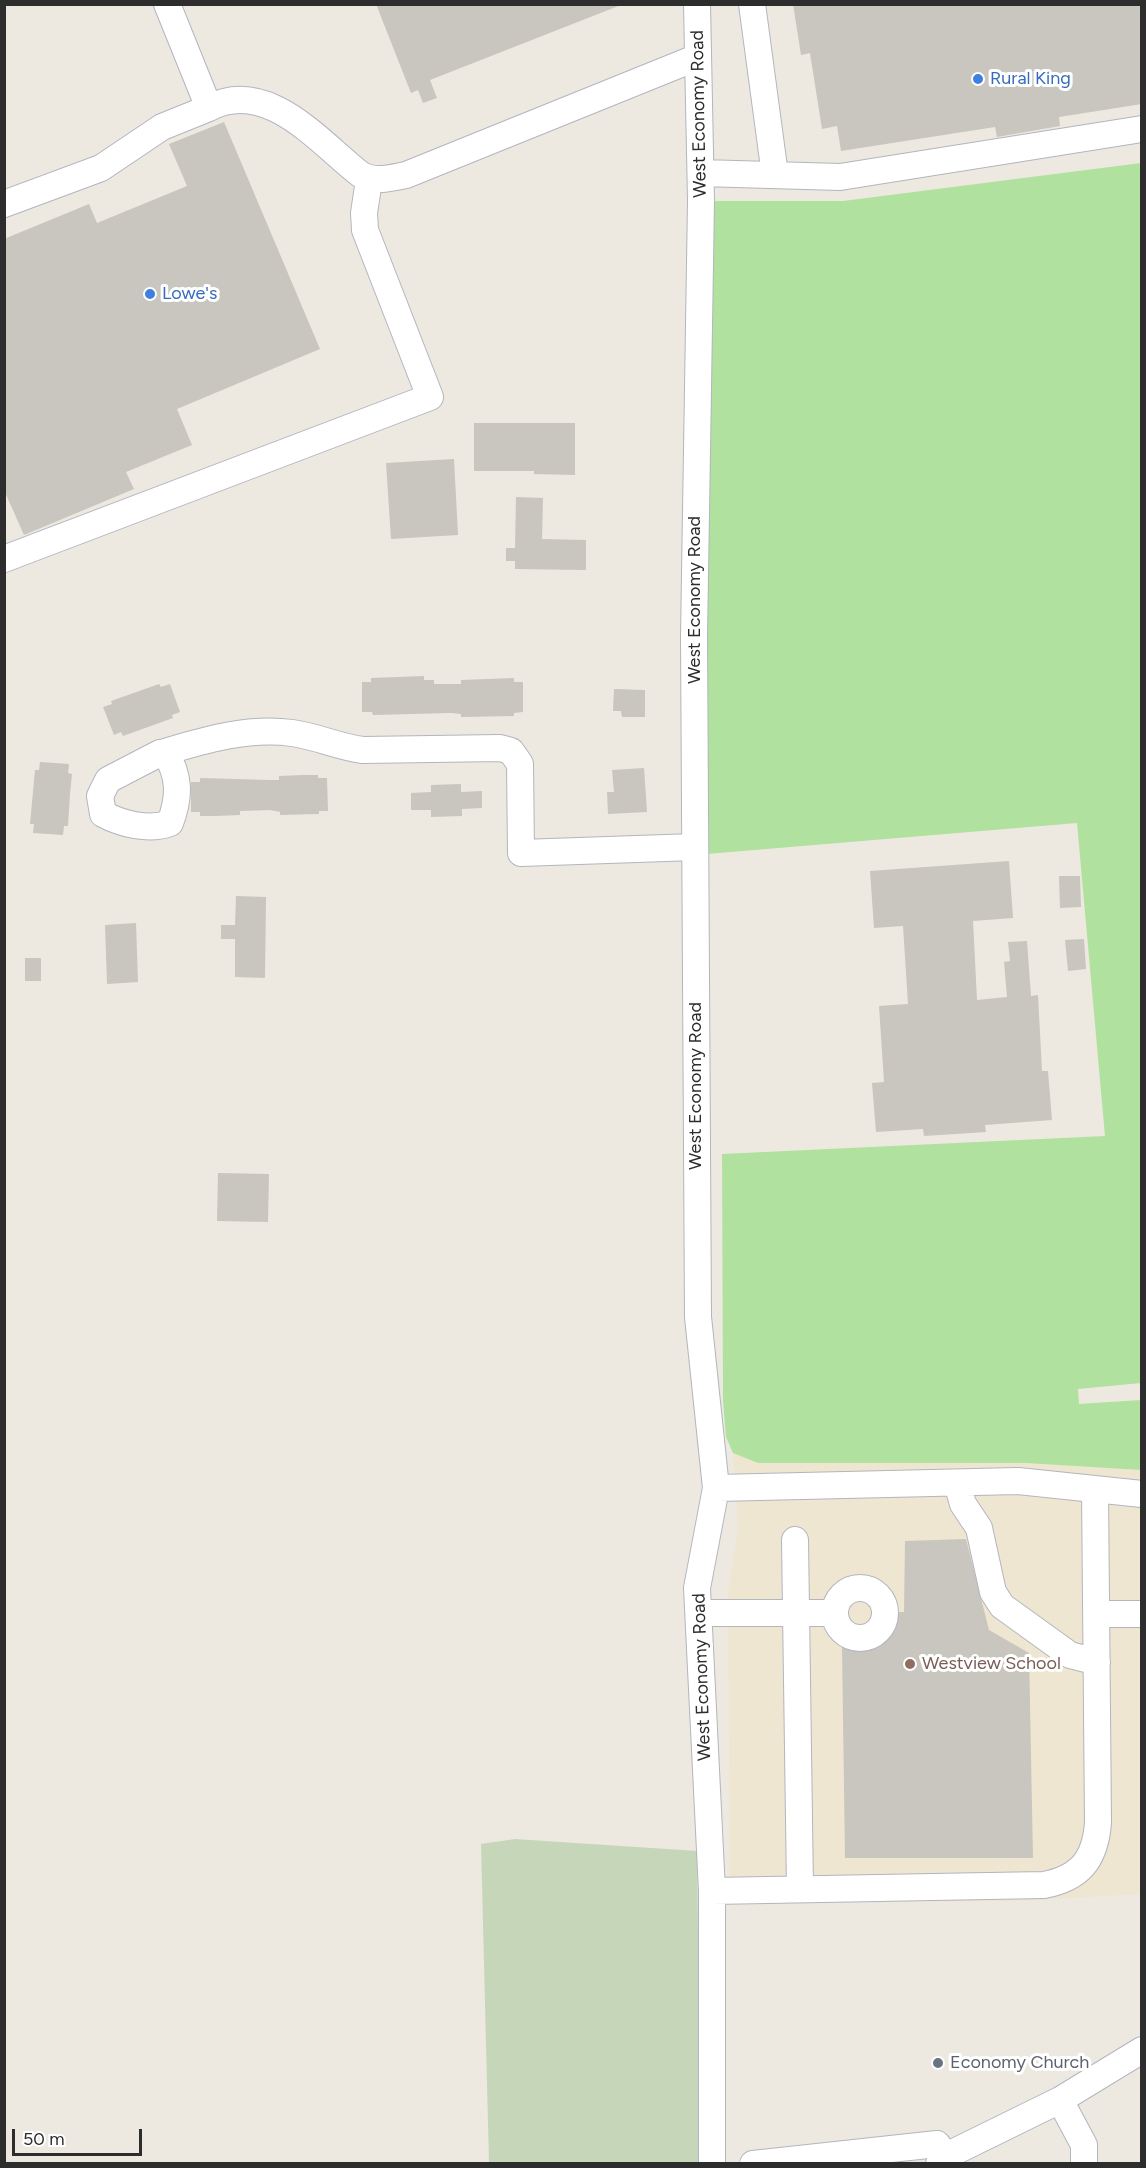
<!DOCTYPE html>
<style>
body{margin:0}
#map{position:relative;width:1146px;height:2168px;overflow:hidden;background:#ede9e0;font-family:Figtree,sans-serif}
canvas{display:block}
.frame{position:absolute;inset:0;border:6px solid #2d2d2d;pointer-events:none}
.scale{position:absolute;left:12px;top:2129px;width:130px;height:27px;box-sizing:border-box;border:3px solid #2d2d2d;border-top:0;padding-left:8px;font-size:18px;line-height:21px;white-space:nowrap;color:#2d2d2d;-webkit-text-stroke:4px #fff;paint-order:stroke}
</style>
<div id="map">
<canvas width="1146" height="2168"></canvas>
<div class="frame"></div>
<div class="scale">50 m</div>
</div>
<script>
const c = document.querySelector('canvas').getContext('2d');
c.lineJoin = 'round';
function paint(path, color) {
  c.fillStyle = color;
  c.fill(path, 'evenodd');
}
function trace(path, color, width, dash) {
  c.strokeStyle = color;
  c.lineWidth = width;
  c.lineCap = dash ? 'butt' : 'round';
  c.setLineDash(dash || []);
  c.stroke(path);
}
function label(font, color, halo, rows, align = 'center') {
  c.font = font + ' Figtree,sans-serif';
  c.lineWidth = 6;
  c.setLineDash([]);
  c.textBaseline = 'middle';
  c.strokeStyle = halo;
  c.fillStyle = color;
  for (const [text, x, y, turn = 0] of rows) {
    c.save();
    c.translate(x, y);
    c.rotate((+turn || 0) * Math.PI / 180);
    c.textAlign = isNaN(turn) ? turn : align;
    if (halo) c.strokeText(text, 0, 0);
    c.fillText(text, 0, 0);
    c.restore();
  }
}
const education = new Path2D(`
 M733 1453 758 1463H1026L1141 1470V1894L1014 1901 735 1903 730 1890 728 1594 738 1528Z`);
const green = new Path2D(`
 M1141 163V1383L1078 1389 1079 1404 1141 1400V1470L1026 1463H758L733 1453 726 1437 723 1401 722 1154 1105 1136 1077 823 695 855 701 201H843Z`);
const cemetery = new Path2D(`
 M515 1839 697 1851 701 2163H489L481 1844Z`);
const building = new Path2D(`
 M376 4H621V5L430 80 437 98 423 103 418 90 411 93Z
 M793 4H1142V104L1059 117 1060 126 997 137 995 127 841 151 837 126 822 129 810 53 801 55Z
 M224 122 320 349 177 409 192 445 126 472 134 489 24 535 4 490V239L89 204 97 223 187 186 169 144Z
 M474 423H575V475L534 474V471H474Z
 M454 459 458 535 391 539 386 463Z
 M516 497 543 498 542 539 586 540V570L515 569V561H506V548H515Z
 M424 676V680H434V684H461V680L514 678V682H523V712L514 713V716L461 717V714L451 713 373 715 372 712H362V682H371V678Z
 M159 684 161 687 170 684 180 712 172 715 173 718 123 736 121 732 114 735 103 707 112 704 111 701Z
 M614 689 645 690V717H622L621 711H613Z
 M40 762 69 764 68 773 72 774 70 794 68 826H64L63 835 33 833 34 824H30L35 770H39Z
 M644 768 647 812 608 814 607 792H614L612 770Z
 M303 775H318V778H327L328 811H319V814L280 815V812L270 810 240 811V815L215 816H200V812H191V782H200V778L270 780H279V776Z
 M461 784V792L482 791V808L462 809V816L431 817V810H411V793L431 792V785Z
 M1009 861 1013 918 973 921 977 1000 1007 997 1004 962 1010 961 1008 942 1027 941 1031 996 1038 995 1042 1071H1048L1052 1120 985 1125 986 1132 924 1136 923 1129 876 1132 872 1083 884 1082 879 1006 908 1004 903 926 874 928 870 871Z
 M1059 876H1080L1081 907 1060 908Z
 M236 896 266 897 265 978 235 977V939H221V925H235Z
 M136 923 138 982 107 984 105 925Z
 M1084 939 1086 969 1068 971 1065 940Z
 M25 958H41V981H25Z
 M218 1173 269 1174 268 1222 217 1221Z
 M966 1539 989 1630 1029 1653 1033 1858H845L842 1646 880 1644 892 1629 894 1612H904L905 1541Z`);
const minor = new Path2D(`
 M697 4 701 201 694 637 698 1317 716 1488 697 1588 712 1891V2164
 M752 4 775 175
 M209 108C267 77 319 142 360 174 374 183 390 178 406 175L698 57
 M701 173 840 177 1142 129
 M4 204 101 168 162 127 209 108 167 4
 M4 559 430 397 365 230 364 213 369 180
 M165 752C180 776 180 797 170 823 149 831 122 824 103 814L100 796 108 780 160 753 165 752C204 740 249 727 292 733 316 736 338 747 363 750L500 748 511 751 520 764 521 853 695 847
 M957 1483 963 1504 979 1528 993 1592 1002 1606 1070 1655 1097 1662
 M716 1488 1018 1481 1142 1494
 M795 1540 800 1889
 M835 1613a25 25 0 1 1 50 0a25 25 0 1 1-50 0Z
 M699 1613H835
 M1096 1614H1142
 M712 1891 1044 1885C1080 1878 1095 1860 1098 1823L1095 1489
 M1060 2100 1084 2145V2164
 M753 2164 937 2144 946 2156
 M939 2164 946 2156 1060 2100 1142 2050`);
const markers = [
 [978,79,6,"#3f7fe0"],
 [150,294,6,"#3f7fe0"],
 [910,1664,6,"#8d6e63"],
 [938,2063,6,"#6b7280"]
];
const shopNames = [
 ["Rural King",990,79],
 ["Lowe's",162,294]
];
const streetNames = [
 ["West Economy Road",699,114,-91],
 ["West Economy Road",695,600,-90],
 ["West Economy Road",696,1086,-90],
 ["West Economy Road",702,1677,-92]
];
const educationNames = [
 ["Westview School",922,1664]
];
const worshipNames = [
 ["Economy Church",950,2063]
];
paint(education, '#eee6d0');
paint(green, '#b1e19f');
paint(cemetery, '#c5d7b8');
paint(building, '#c9c5bf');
trace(minor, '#b3b5bf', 28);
trace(minor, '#fff', 26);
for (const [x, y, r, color] of markers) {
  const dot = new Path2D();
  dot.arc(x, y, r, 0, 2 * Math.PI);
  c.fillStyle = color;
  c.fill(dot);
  trace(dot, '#fff', 2);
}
label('18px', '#366cbe', '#fff', shopNames, 'left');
label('18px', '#2d2d2d', '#fff', streetNames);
label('18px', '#785e54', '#fff', educationNames, 'left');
label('18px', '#5b616d', '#fff', worshipNames, 'left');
</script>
